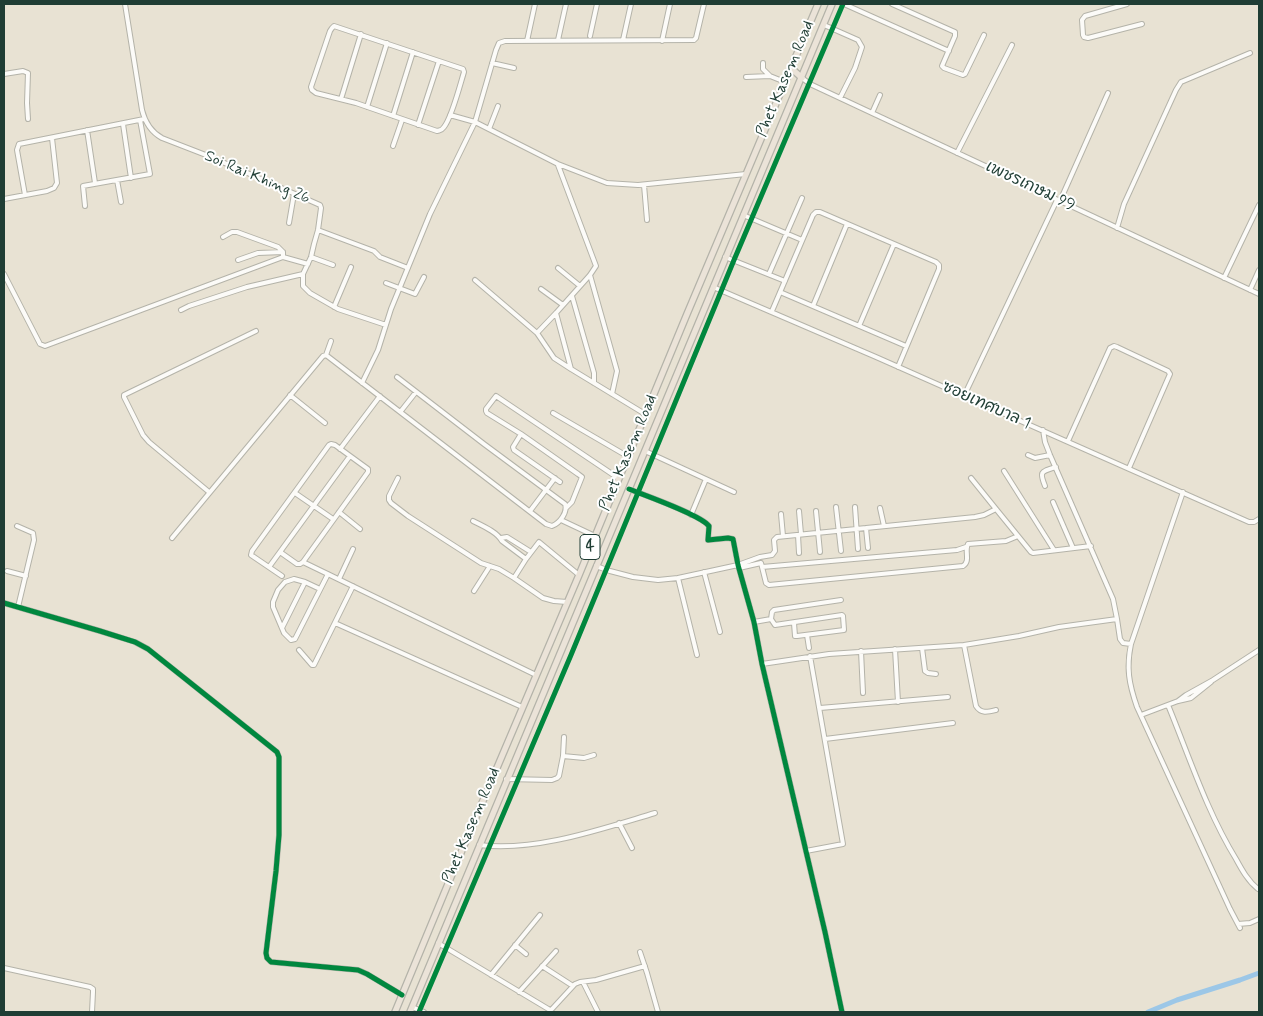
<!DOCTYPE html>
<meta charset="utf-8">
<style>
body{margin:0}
#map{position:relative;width:1263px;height:1016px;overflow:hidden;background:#e8e2d3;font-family:Mynerve,sans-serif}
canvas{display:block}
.frame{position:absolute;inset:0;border:5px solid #1f3d34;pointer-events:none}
</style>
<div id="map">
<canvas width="1263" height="1016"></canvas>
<div class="frame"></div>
</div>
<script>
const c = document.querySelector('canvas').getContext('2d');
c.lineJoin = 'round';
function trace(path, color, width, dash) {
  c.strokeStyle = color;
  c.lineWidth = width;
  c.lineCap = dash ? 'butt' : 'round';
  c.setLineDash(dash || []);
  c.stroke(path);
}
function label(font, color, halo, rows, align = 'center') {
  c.font = font + ' Mynerve,"Playpen Sans Thai",sans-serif';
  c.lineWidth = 4;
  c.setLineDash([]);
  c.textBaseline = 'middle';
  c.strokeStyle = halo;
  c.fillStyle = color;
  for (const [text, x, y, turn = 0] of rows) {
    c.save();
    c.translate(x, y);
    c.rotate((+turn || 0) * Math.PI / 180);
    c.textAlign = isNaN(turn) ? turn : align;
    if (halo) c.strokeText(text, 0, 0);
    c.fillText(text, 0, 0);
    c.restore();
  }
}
const canal = new Path2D(`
 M1148 1012 1177 1000 1240 980 1259 973`);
const minor = new Path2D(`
 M125 4 142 110C145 122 151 132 162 138L211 157 320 205 321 208 318 230 314 244 311 257 303 274V286L310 293 338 309 386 325
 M844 4 949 51
 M892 4 955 32V36L942 66 944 68 963 75 965 74 984 35
 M1127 4 1085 16 1082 20 1083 35 1084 37 1088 38 1142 24
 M824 25 858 40 862 47 855 68 840 98
 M334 26 463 69 464 72C460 85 452 117 444 127 441 131 441 130 437 131L356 103 316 93 312 90 311 87 330 31 332 28Z
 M590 36 597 4
 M558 40 566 4
 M623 40 631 4
 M527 41 535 4
 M662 41 670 4
 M492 63 514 68
 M763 63V69L770 76
 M4 74 23 71 28 73 27 103 28 119
 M746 77 770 76 785 82
 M802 78 810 84 840 98 1259 294
 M341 99 361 34
 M367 107 387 43
 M872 113 880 95
 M450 115 475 122 558 164 607 183 638 185 746 174
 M393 116 413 52
 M123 124 131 178
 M418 125 439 61
 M489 129 498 106
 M87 130 95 183
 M393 146 402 120
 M957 153 1012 45
 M117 180 121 202
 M644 185 647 220
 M25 195 17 150 19 144 144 119
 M4 199 47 191 54 188 57 183 52 138
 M1060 201 1108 93
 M85 206 83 186 150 174 140 120
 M743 215 802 240
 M289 223 294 194
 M1117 228 1124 204 1176 90 1181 82 1250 53
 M318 230 374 251 380 257 408 268
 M223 237 232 232H237L278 247 283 252V257
 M311 257 333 265
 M725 257 785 281
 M238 260 258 253 283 252
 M558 268 580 286
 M4 274 40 344 45 346 283 257 308 264
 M769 274 802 198
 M590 275 617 371 612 394
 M1224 278 1259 205
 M475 280 537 333 554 358 571 369 645 414
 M386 283 415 294 424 277
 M713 287 876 357 1249 522H1254L1259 519
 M541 289 563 305
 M1250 290 1259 270
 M780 292 906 346
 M572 296 594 373V383
 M813 306 847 224
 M334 307 351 267
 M181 310 189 306 247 287 303 274
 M772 311 813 215 816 212H820L936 262 939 265V269L898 367
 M556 313 571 369
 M859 326 894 244
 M537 333 556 313 590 275 596 266 558 165
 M326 355 546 524 552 526C560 523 568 512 565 504L484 444 397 377
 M362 383 378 350 391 309 430 214 475 122 496 50 499 43 505 41 694 40 696 38 704 4
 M290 395 325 423
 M964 396 1057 200
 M401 411 416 392
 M553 413 627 456
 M1043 430 1045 442 1050 455 1113 599 1117 619 1120 639 1123 643 1131 644
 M521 434 578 474 582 477 572 502 566 508
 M1068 441 1110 348 1114 346 1117 347 1168 371 1170 374 1129 468
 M340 449 380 396
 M645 451 734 492
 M1028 455 1035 458 1050 455
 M1004 471 1054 550
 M398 478 389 496V500L391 503 408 516 481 563 499 569 514 578 543 598 554 601 567 602
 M971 478 996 509
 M560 482 514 450 513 447 521 434 487 413 486 411V409L496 396 618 478
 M1045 486C1039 471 1041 472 1056 467
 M629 489C644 495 701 515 709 526L708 540 728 538 733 539 738 565 754 622 762 664 825 932 842 1012
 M209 492 149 442 143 435 124 397V395L256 331
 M1183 492 1131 644C1126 668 1129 684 1137 707L1230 909 1240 928
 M295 493 333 519
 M1053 502 1073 548
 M836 507 841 551
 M855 507 858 549
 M880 508 884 526
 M530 511 555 478
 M799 511 801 534
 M816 511 820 552
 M339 512 360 529
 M781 514 783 536
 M691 515 706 479
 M561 520 595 536
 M473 521C483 526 497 532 502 541L526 559 514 578
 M17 526 33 533 34 540 18 607
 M866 528 868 548
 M798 535 799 553
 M172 538 323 356 326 355 331 341
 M501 538 507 537 531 552
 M280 552 297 564H300L303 562 368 472V469L335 445 331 444 329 445 252 551 251 555 282 576
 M526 559 539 542 579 575
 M303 562 536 675
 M596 566 610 571 633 577 658 580 678 578 738 565 760 557 772 555 775 551 774 540 777 537 975 517 984 515 996 509 1031 552 1033 553 1091 546
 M269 567 350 456
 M762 567 957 550 966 547
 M739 568 761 563 766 583 769 585 963 566C971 561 964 551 968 544L1006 541 1018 536
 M7 571 26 576
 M704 572 720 632
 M678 578 697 655
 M339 579 353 549
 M320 589 305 582 294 579 285 582 278 590 273 602V607L284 633 291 640 295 639 328 574
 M474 591 490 566
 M4 603 100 631 135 642 148 649 277 752 279 757V835L276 871 266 953 267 958 271 962 358 970 367 974 402 995
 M771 619 775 625 842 615 843 616 844 630 797 636H795L794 623
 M754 622 771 619 772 612 774 610 841 600
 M335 623 522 707
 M282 628 305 582
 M807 635 809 648
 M964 645 976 706C981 714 988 712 996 710
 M922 648 925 671 928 673 936 674
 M895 649 898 702
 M299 650 312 665H314L353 586
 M861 651 863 693
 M762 664 829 654 964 645 1019 636 1059 627 1117 619
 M1178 701 1186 695 1213 680 1259 650
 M1168 705C1189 756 1207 812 1236 859 1242 870 1248 881 1258 889
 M820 708 948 697
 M1141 715 1178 701 1191 698 1211 682
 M825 739 953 723
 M563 756 564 737
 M506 779 552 780 557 778 559 776 563 756 584 758 594 755
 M619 823 632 848
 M479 845C536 852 601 829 655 813
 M806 851 843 844 810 656
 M1238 924 1250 923 1259 919
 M438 943 550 1010 552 1009 575 984 580 982 596 980 645 966
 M515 945 526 954
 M640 952 647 973 658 1012
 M542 966 573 986
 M4 968 90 987 93 989V992L92 1012
 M491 975 540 915
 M583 982 598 1012
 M519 992 556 951
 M412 1007 424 1012`);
const primary = new Path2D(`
 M791 68 802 78
 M395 1012 465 843 579 575 687 314 818 4
 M410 1012 832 4`);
const cycleway = new Path2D(`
 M629 489C644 495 701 515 709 526L708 540 728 538 733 539 738 565 754 622 762 664 825 932 842 1012
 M4 603 100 631 135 642 148 649 277 752 279 757V835L276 871 266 953 267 958 271 962 358 970 367 974 402 995
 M419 1012 571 655 734 260 843 4`);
const shields = [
 [590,547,20]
];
const shieldNames = [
 ["4",590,547]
];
const streetNames = [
 ["Phet Kasem Road",786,79,-67],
 ["Soi Rai Khing 26",257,178,23],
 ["เพชรเกษม 99",1030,187,25],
 ["ซอยเทศบาล 1",986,406,24],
 ["Phet Kasem Road",629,453,-67],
 ["Phet Kasem Road",472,826,-67]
];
trace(canal, '#9cc7e7', 5);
trace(minor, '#b4b3a9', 6);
trace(primary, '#b4b3a9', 8);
trace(minor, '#fcfbf8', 4);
trace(primary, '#ebe3d8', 5.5);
trace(cycleway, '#00873e', 5);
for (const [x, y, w] of shields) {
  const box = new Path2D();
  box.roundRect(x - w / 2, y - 12.5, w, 25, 4);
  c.fillStyle = '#fff';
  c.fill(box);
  trace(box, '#1f3d34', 1);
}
label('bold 15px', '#1f3d34', null, shieldNames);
label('16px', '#1f3d34', '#fff', streetNames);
</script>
